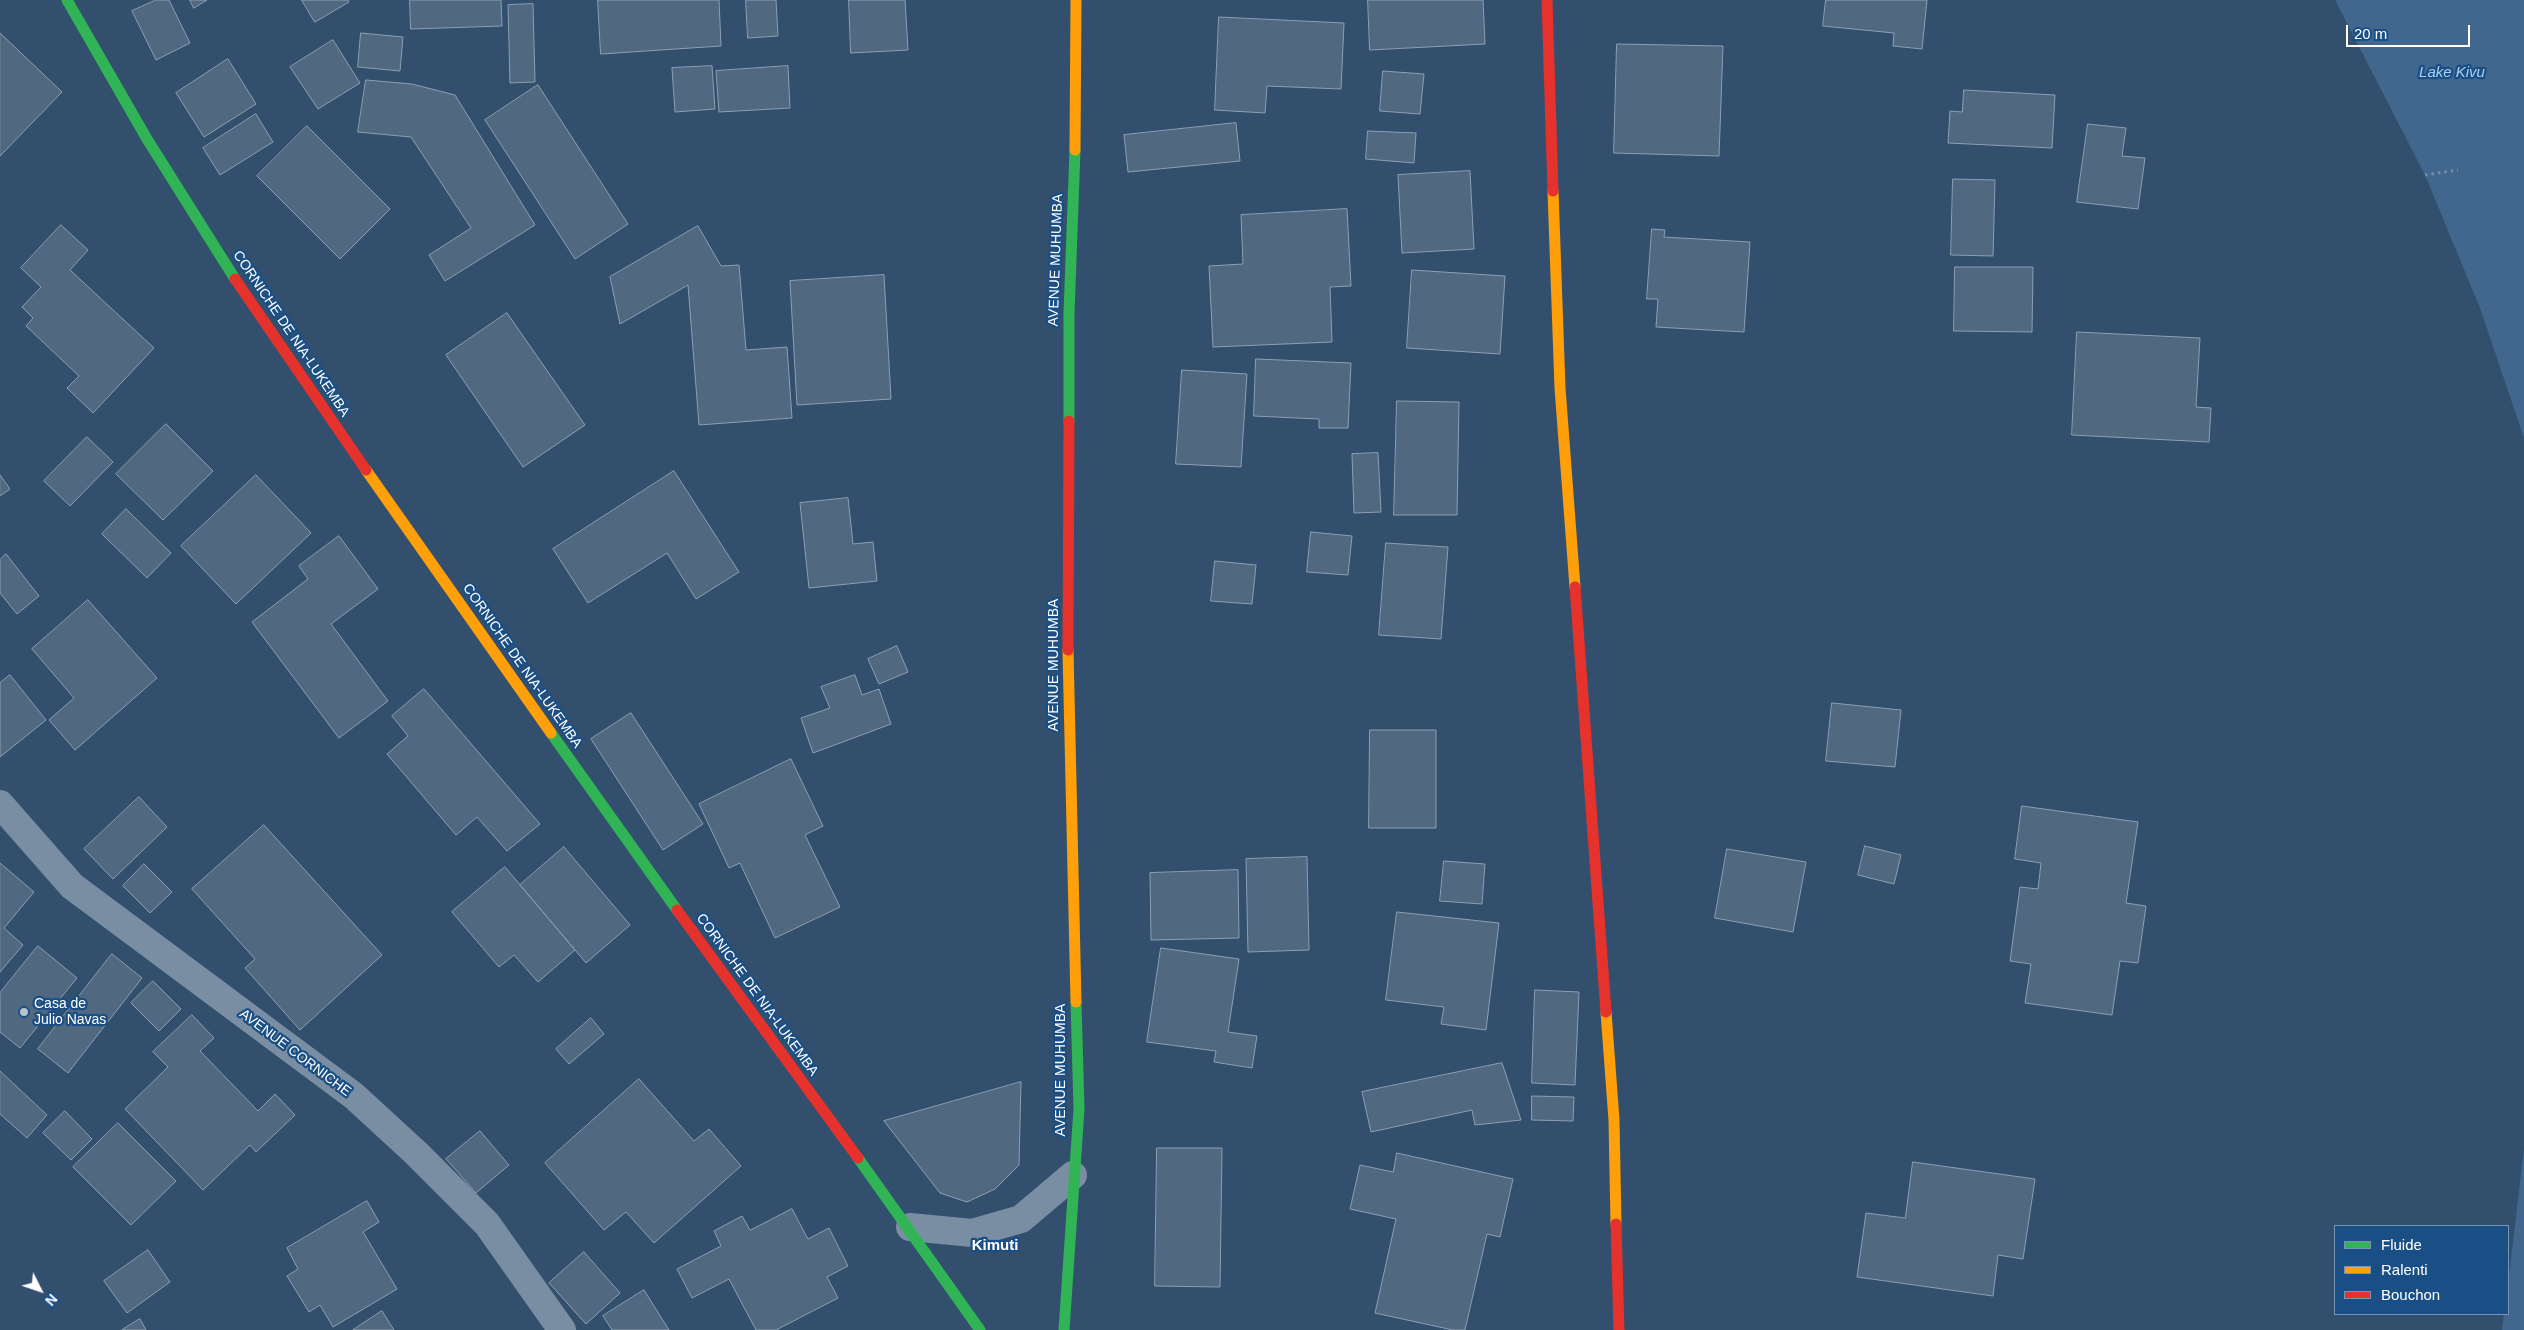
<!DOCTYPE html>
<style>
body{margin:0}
#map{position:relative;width:2524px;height:1330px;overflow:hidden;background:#32506e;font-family:Arial,sans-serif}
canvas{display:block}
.legend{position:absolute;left:2334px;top:1225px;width:175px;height:90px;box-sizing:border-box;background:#1a4f86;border:1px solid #7695b6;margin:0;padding:6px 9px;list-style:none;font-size:15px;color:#fff}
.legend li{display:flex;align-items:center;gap:10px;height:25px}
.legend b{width:25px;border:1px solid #7695b6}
.north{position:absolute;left:15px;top:1265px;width:50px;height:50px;-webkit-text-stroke:4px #1a4f86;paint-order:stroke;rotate:131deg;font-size:14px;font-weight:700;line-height:20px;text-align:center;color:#fff}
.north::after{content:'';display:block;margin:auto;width:18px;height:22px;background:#fff;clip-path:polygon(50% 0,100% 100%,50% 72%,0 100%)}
.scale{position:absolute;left:2346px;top:25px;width:124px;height:22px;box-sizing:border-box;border:2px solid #fff;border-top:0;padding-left:6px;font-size:15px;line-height:18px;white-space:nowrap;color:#fff;-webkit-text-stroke:4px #1a4f86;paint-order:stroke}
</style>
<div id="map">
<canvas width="2524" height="1330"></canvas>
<ul class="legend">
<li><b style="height:6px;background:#30b455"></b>Fluide</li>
<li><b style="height:6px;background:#ff9f0a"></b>Ralenti</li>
<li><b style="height:6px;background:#e5322d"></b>Bouchon</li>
</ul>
<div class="north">N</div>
<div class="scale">20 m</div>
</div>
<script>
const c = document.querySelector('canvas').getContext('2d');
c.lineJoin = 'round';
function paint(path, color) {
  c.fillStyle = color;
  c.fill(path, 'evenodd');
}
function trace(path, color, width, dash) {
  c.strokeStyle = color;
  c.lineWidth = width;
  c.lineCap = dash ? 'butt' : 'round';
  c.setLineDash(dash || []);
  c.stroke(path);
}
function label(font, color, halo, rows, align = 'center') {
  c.font = font + ' Arial,sans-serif';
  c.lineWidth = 4.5;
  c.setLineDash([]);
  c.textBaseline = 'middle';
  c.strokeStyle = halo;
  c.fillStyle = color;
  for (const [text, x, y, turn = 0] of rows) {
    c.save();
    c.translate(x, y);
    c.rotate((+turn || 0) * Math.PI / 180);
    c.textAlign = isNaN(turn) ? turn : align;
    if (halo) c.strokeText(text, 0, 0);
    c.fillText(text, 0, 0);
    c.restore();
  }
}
const water = new Path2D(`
 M2335 0H2524V438L2480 308 2425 175Z
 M2524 1149V1330H2502L2504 1314H2508V1284Z`);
const building = new Path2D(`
 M156 0H169L190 43 156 60 132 11Z
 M190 0H207L194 8Z
 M302 0H348L349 2 315 22Z
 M410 0H501L502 26 411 29Z
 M598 0H719L721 46 601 54Z
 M746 0H776L778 36 748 38Z
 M849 0H905L908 50 851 53Z
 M1368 0H1483L1485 44 1370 50Z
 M1826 0H1927L1922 49 1893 46 1894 33 1823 26Z
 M533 4 535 82 510 83 508 5Z
 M1219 17 1344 23 1341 89 1267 86 1265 113 1215 110Z
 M0 33 62 92 0 156Z
 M361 33 403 37 400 71 358 67Z
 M333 40 360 83 318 109 290 67Z
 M1617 44 1723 46 1719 156 1614 153Z
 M228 59 256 104 204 137 176 93Z
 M712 66 715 109 675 112 672 68Z
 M788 66 790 108 719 112 716 71Z
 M1383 71 1424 74 1420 114 1380 111Z
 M366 80 412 84 455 95 535 225 445 281 429 255 471 228 411 137 358 132Z
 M538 85 628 224 575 259 485 120Z
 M1964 90 2055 95 2052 148 1948 143 1950 111 1962 112Z
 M256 114 273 142 220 175 203 148Z
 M1236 123 1240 161 1128 172 1124 135Z
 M2088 124 2126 128 2122 156 2145 158 2138 209 2077 202Z
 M307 126 390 209 340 259 257 176Z
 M1368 131 1416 133 1414 163 1366 159Z
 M1470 171 1474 249 1402 253 1398 175Z
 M1953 179 1995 180 1993 256 1951 255Z
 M1347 209 1351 286 1330 287 1332 342 1213 347 1209 266 1243 264 1241 215Z
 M61 225 88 250 70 270 154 348 93 413 67 388 79 376 26 326 33 318 22 307 41 287 21 268Z
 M698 226 721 266 739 265 746 350 787 347 792 418 699 425 688 285 620 324 610 277Z
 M1652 229 1665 230 1664 237 1750 242 1744 332 1656 327 1658 299H1647Z
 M1955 267H2033L2032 332 1954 331Z
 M1412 270 1505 276 1500 354 1407 348Z
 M884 275 891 399 797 405 790 281Z
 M507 313 585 425 523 467 446 355Z
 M2077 332 2200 338 2196 407 2211 408 2209 442 2072 435Z
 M1256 359 1351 363 1348 428H1319V419L1254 416Z
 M1182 370 1247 374 1241 467 1176 464Z
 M1397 401 1459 402 1457 515H1394Z
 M166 424 213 471 163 520 116 474Z
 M87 437 113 462 70 506 44 481Z
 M1378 453 1381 512 1354 513 1352 454Z
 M674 471 739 572 696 599 667 553 588 603 553 549Z
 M0 475 10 489 0 496Z
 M256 475 311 533 236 604 181 546Z
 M848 498 853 544 873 542 877 581 809 588 800 503Z
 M126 509 171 553 147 578 102 534Z
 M1311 532 1352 536 1348 575 1307 572Z
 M339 536 378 589 331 624 388 701 339 738 252 622 308 579 299 566Z
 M1386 543 1448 547 1441 639 1379 635Z
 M6 554 39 596 17 614 0 593V560Z
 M1215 561 1256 565 1252 604 1211 601Z
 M88 600 157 678 75 750 49 720 74 698 32 649Z
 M897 646 908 672 879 684 868 659Z
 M10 675 46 720 0 757V683Z
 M855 675 862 695 879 689 891 724 813 753 801 718 830 708 821 687Z
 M424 689 540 824 507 851 477 817 456 835 387 754 408 736 392 716Z
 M1832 703 1901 710 1895 767 1826 761Z
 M631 713 703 824 663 850 591 739Z
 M1370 730H1436V828H1369Z
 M791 759 823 826 805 835 840 907 775 938 740 863 729 868 699 804Z
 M139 797 167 827 113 879 84 849Z
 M2022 806 2138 822 2126 903 2146 906 2138 963 2120 961 2112 1015 2025 1003 2031 964 2010 961 2020 887 2038 889 2041 863 2015 859Z
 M264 825 382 955 300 1030 245 968 255 959 192 889Z
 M1865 846 1901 855 1894 884 1858 875Z
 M564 847 630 925 586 963 520 885Z
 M1727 849 1806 862 1793 932 1715 918Z
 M1307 857 1309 950 1248 952 1246 859Z
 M1444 861 1485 864 1482 904 1440 901Z
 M0 863 34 892 4 928 23 945 0 972Z
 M144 864 172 892 150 913 123 886Z
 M505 867 575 950 538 982 514 955 499 967 452 912Z
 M1238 870 1239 938 1151 940 1150 873Z
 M1397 912 1499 923 1486 1030 1441 1024 1444 1007 1386 1000Z
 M38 946 77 978 20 1048 0 1032V993Z
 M1161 948 1239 959 1228 1032 1257 1036 1252 1068 1214 1062 1216 1051 1147 1042Z
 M112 954 142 978 68 1073 38 1049Z
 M153 981 181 1009 159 1031 131 1003Z
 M1535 990 1579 992 1575 1085 1532 1083Z
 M192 1015 214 1038 200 1051 258 1111 275 1094 295 1115 256 1152 250 1145 203 1190 125 1109 168 1067 153 1052Z
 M591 1018 604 1034 569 1064 556 1049Z
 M1502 1063 1521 1120 1475 1125 1472 1110 1371 1132 1362 1092Z
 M0 1071 47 1115 27 1138 0 1114Z
 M639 1079 694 1141 709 1129 741 1166 654 1243 626 1212 604 1230 545 1163Z
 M1021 1082 1019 1165 995 1189 967 1202 940 1193 884 1121Z
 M1532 1096 1574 1097 1573 1121 1532 1120Z
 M65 1111 92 1139 71 1160 43 1133Z
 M118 1123 176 1181 131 1225 73 1167Z
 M480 1131 509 1165 476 1193 446 1159Z
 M1157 1148H1222L1220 1287 1155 1286Z
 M1397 1153 1513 1179 1500 1237 1487 1234 1465 1330H1453L1375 1313 1396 1219 1350 1209 1360 1165 1393 1172Z
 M1913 1162 2035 1179 2023 1259 1998 1255 1993 1296 1857 1277 1866 1213 1905 1218Z
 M367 1201 379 1222 363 1232 397 1289 333 1327 320 1305 309 1312 287 1276 298 1269 287 1248Z
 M792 1209 808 1239 829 1228 848 1266 827 1277 838 1298 776 1330H756L729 1279 692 1298 677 1269 721 1246 714 1231 742 1216 750 1230Z
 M148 1250 170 1282 127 1313 104 1281Z
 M584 1252 620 1293 586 1324 549 1283Z
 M644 1290 669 1330H612L603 1316Z
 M382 1311 394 1330H353Z
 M140 1319 146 1330H122Z`);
const path = new Path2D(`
 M2425 175 2458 170`);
const street = new Path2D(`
 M0 804 72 886 354 1096 416 1153 487 1224 562 1330
 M910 1227 972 1233 1021 1219 1073 1175`);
const fast = new Path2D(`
 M67 0 147 139 235 279
 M1069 421V314L1075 150
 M551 733 677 910
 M858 1158 980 1330
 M1064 1330 1079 1109 1076 1002`);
const slow = new Path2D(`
 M1075 150 1076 0
 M1553 191 1560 388 1575 587
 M366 470 551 733
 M1068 650 1076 1002
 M1606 1012 1614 1120 1616 1224`);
const jam = new Path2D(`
 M1547 0 1553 191
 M235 279 366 470
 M1575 587 1606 1012
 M1068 650 1069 421
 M677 910 858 1158
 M1616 1224 1619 1330`);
const markers = [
 [24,1012,5,"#b7c2cc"]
];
const streetNames = [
 ["AVENUE MUHUMBA",1056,260,-88],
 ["CORNICHE DE NIA-LUKEMBA",291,334,56],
 ["AVENUE MUHUMBA",1054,665,-90],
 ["CORNICHE DE NIA-LUKEMBA",522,666,55],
 ["CORNICHE DE NIA-LUKEMBA",757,995,54],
 ["AVENUE CORNICHE",295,1053,37],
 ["AVENUE MUHUMBA",1061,1070,-90]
];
const poiNames = [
 ["Casa de",34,1004],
 ["Julio Navas",34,1020]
];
const waterNames = [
 ["Lake Kivu",2452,73]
];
const neighbourhoodNames = [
 ["Kimuti",995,1246]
];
paint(water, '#41678f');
paint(building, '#506880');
trace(building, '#8d9fb1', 1);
trace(path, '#798da3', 3, [2.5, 4]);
trace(street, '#798da3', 28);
trace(fast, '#30b455', 11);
trace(slow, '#ff9f0a', 11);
trace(jam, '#e5322d', 11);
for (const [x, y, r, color] of markers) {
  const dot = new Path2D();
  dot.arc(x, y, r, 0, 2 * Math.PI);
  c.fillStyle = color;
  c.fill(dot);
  trace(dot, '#1a4f86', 2);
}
label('14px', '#fff', '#1a4f86', streetNames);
label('14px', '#fff', '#1a4f86', poiNames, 'left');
label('italic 15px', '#acd0f4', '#1a4f86', waterNames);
label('bold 15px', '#fff', '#1a4f86', neighbourhoodNames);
</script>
